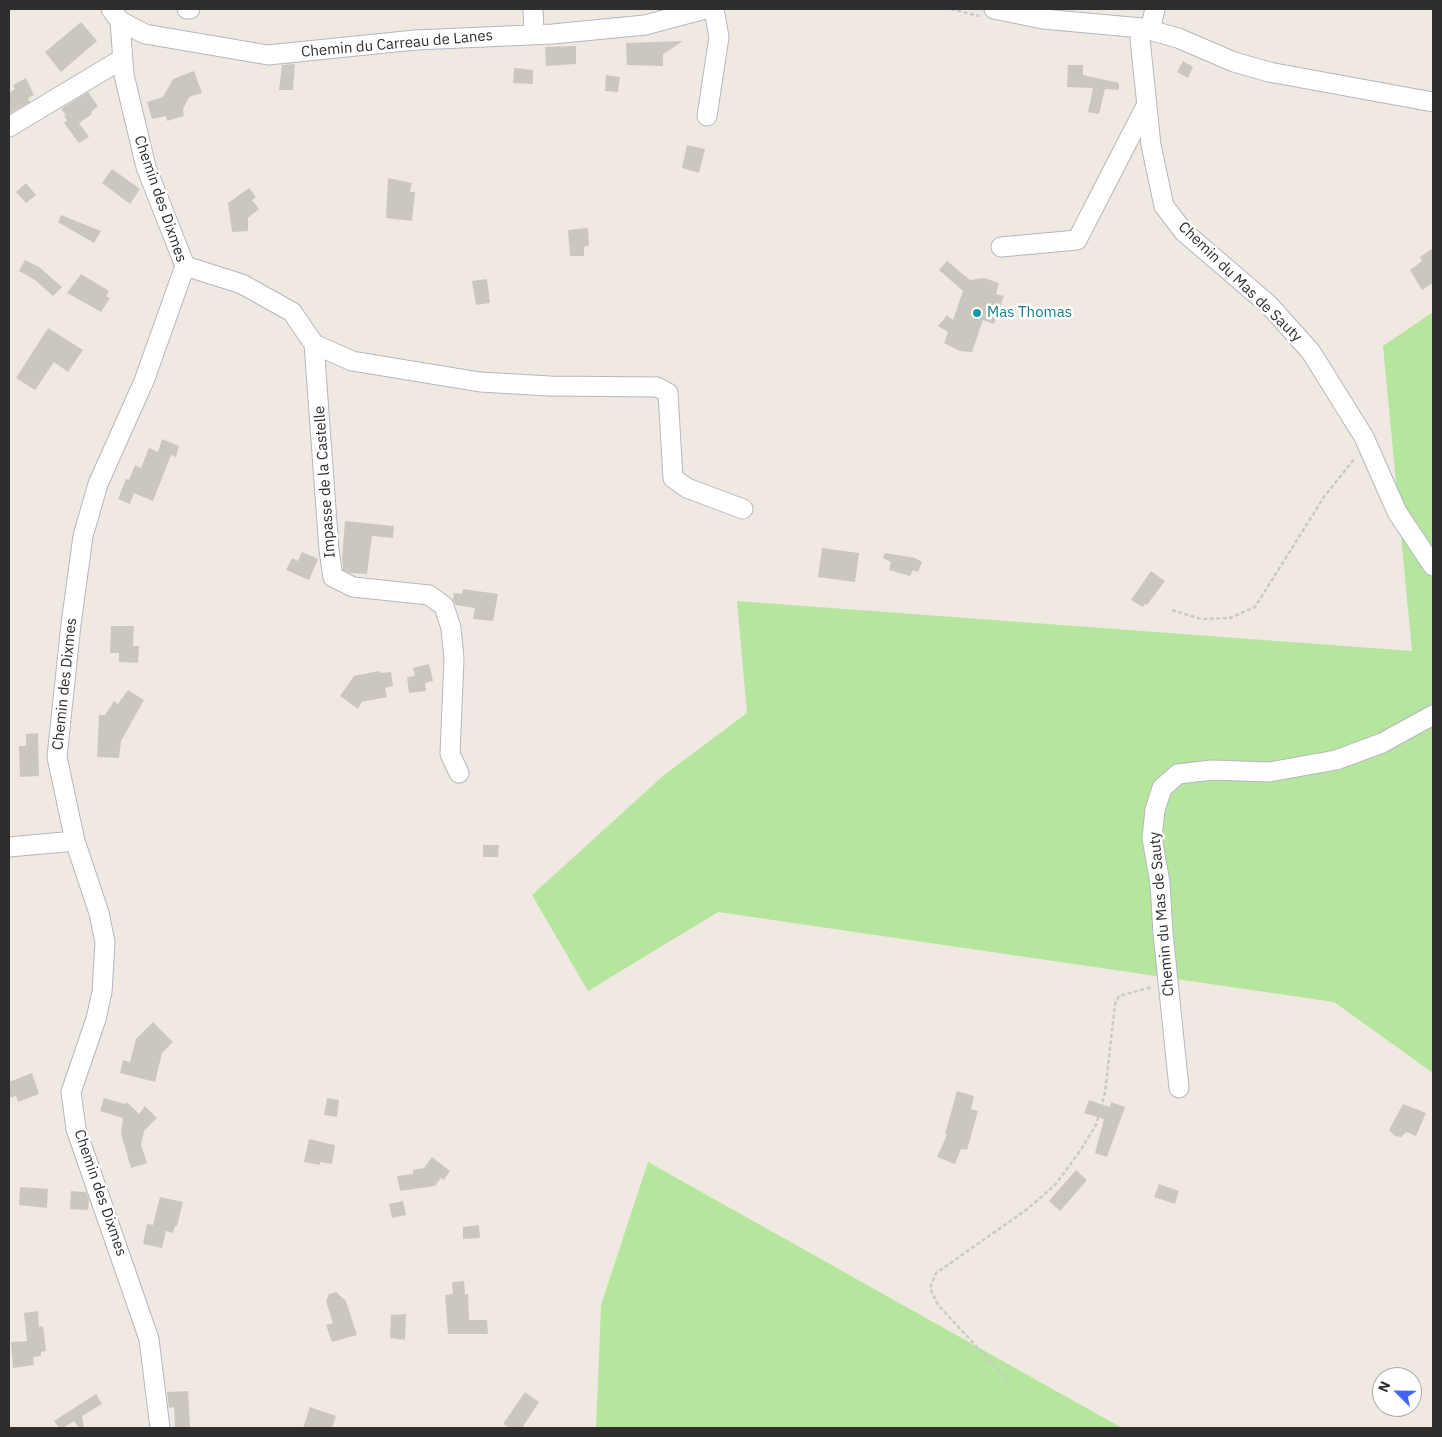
<!DOCTYPE html>
<style>
body{margin:0}
#map{position:relative;width:1442px;height:1437px;overflow:hidden;background:#efe9e1;font-family:"IBM Plex Sans",sans-serif}
canvas{display:block}
.frame{position:absolute;inset:0;border:10px solid #2e2e2e;pointer-events:none}
.north{position:absolute;left:1372px;top:1367px;width:50px;height:50px;box-sizing:border-box;background:#fff;border:1px solid #ababab;border-radius:50%;rotate:293deg;font-size:14px;font-weight:700;line-height:20px;text-align:center;color:#2e2e2e}
.north::after{content:'';display:block;margin:auto;width:18px;height:22px;background:#4264fb;clip-path:polygon(50% 0,100% 100%,50% 72%,0 100%)}
</style>
<div id="map">
<canvas width="1442" height="1437"></canvas>
<div class="frame"></div>
<div class="north">N</div>
</div>
<script>
const c = document.querySelector('canvas').getContext('2d');
c.lineJoin = 'round';
function paint(path, color) {
  c.fillStyle = color;
  c.fill(path, 'evenodd');
}
function trace(path, color, width, dash) {
  c.strokeStyle = color;
  c.lineWidth = width;
  c.lineCap = dash ? 'butt' : 'round';
  c.setLineDash(dash || []);
  c.stroke(path);
}
function label(font, color, halo, rows, align = 'center') {
  c.font = font + ' "IBM Plex Sans",sans-serif';
  c.lineWidth = 5;
  c.setLineDash([]);
  c.textBaseline = 'middle';
  c.strokeStyle = halo;
  c.fillStyle = color;
  for (const [text, x, y, turn = 0] of rows) {
    c.save();
    c.translate(x, y);
    c.rotate((+turn || 0) * Math.PI / 180);
    c.textAlign = isNaN(turn) ? turn : align;
    if (halo) c.strokeText(text, 0, 0);
    c.fillText(text, 0, 0);
    c.restore();
  }
}
const green = new Path2D(`
 M1433 312V1073L1334 1002 718 912 588 991 532 895 664 775 747 713 737 601 1412 651 1383 346Z
 M648 1162 1122 1428H596L601 1305Z`);
const building = new Path2D(`
 M81 22 97 41 61 72 45 52Z
 M683 41 663 54V66L627 65 626 43Z
 M576 46V64L546 66 545 47Z
 M1183 61 1193 67 1188 78 1177 72Z
 M295 64 293 90H279L282 65Z
 M1068 65H1083V75L1119 83V90L1105 89 1099 114 1088 112 1093 88 1067 87Z
 M514 68 533 70V84L513 83Z
 M194 71 202 93 189 97 183 109 184 116 167 121 166 116 152 119 147 102 163 97 173 79Z
 M606 75 620 77 618 92 605 91Z
 M26 78 34 95 28 98 30 102 9 114V93L15 89 13 85Z
 M88 92 98 106 91 112 92 114 79 123 89 137 79 143 64 123 67 120 64 116 66 115 61 109Z
 M687 145 705 149 699 173 682 168Z
 M112 169 140 189 130 204 102 183Z
 M388 178 412 183 410 192H415L412 221 386 218Z
 M26 183 36 195 26 203 16 192Z
 M249 188 256 197 252 200 259 209 248 218V231L232 232 228 203Z
 M61 215 101 231 94 243 58 222Z
 M588 228 589 245 584 247V256H570L568 230Z
 M1433 248V283L1422 290 1410 270 1422 261 1420 257Z
 M25 260 39 267 62 287 53 296 35 280 19 271Z
 M947 261 970 280 984 278 999 283 996 294 1004 296 994 324 983 320 972 352 960 351 944 343 948 332 938 326 947 315 953 320 963 291 939 270Z
 M81 274 109 291 106 296 110 298 101 312 67 293Z
 M487 279 490 303 476 305 472 281Z
 M48 328 83 350 68 372 54 362 35 390 16 378Z
 M162 439 179 446 176 457 171 455 153 501 134 493 130 504 118 499 126 479 129 480 135 465 141 468 149 448 158 452Z
 M345 521 394 526 393 538 372 536 367 574 350 573 343 570 342 558Z
 M822 548 859 553 855 582 818 577Z
 M302 552 318 559 309 580 286 570 292 558 298 561Z
 M885 553 915 558 922 562 918 572 913 570 910 576 889 570 891 562 883 558Z
 M1151 571 1165 581 1147 605 1145 604 1143 607 1131 600Z
 M463 589 498 594 493 621 473 619 475 608 456 605 453 600 454 593 462 594Z
 M111 626H134L133 646H139L138 663 119 662V653H110Z
 M429 664 433 681 425 683 426 691 409 693 407 677 415 676 413 668Z
 M379 671 380 673 391 672 393 686 385 688 387 697 362 702 358 709 340 696 354 676Z
 M128 690 144 700 121 741 119 758 97 757 99 715H105L114 701 118 704Z
 M38 733 39 776 20 777 19 746H26V734Z
 M483 845H499L498 857H483Z
 M153 1022 173 1042 162 1053 155 1082 120 1073 123 1060 130 1062 136 1039Z
 M32 1073 39 1094 18 1102 16 1096 9 1098V1082Z
 M957 1091 974 1096 971 1109 978 1111 967 1150 961 1149 955 1164 937 1157 947 1135 945 1134Z
 M104 1098 125 1104 127 1102 139 1114 145 1106 157 1118 144 1131 141 1145 147 1163 131 1168 121 1134 123 1118 100 1111Z
 M327 1098 339 1100 337 1117 324 1115Z
 M1089 1100 1110 1107 1111 1102 1125 1107 1107 1157 1095 1153 1104 1119 1084 1113Z
 M1403 1104 1426 1113 1416 1136 1406 1132 1401 1137 1395 1136 1389 1130Z
 M309 1139 335 1145 332 1164 320 1162V1165L304 1162Z
 M432 1157 450 1171 444 1180 441 1178 435 1186 400 1191 397 1176 413 1174V1170L424 1168Z
 M1076 1170 1087 1180 1060 1211 1049 1201Z
 M1159 1184 1179 1191 1175 1204 1154 1197Z
 M20 1187 48 1189 47 1208 19 1205Z
 M71 1191 86 1192 89 1200 88 1210 70 1209Z
 M160 1197 183 1202 177 1226H175L173 1233 166 1231 162 1248 143 1244 147 1224 153 1225Z
 M403 1201 406 1215 392 1218 389 1204Z
 M479 1225 480 1238 463 1239V1227Z
 M464 1281 465 1294H468L469 1320H487L488 1334H448L445 1295 453 1294 452 1282Z
 M336 1292 346 1301 357 1335 332 1342 326 1325 333 1323 326 1301 329 1294Z
 M38 1311 39 1327 43 1326 46 1351 41 1352V1356L33 1357 34 1365 13 1368 11 1342 27 1341 24 1313Z
 M406 1314 405 1340 390 1338 391 1315Z
 M188 1391 190 1428 175 1427 174 1407 169 1408 167 1392Z
 M525 1392 539 1402 522 1428H510L503 1424Z
 M96 1394 102 1404 82 1416 84 1428H79L74 1421 63 1428H59L54 1421Z
 M310 1407 336 1416 332 1428H303Z`);
const path = new Path2D(`
 M951 9 979 16
 M1172 610 1201 619 1230 618 1255 607 1324 497 1355 458
 M1009 1381 938 1305 930 1288 936 1273 1026 1210 1055 1185 1080 1151 1096 1125 1105 1093 1115 1004 1119 996 1152 987`);
const minor = new Path2D(`
 M111 9 120 21 124 75 146 167 185 266 144 381 98 484 83 536 71 624 57 757 75 841 99 913 105 942 102 992 96 1019 71 1092 76 1129 149 1339 160 1428
 M187 9H190
 M533 9 534 34
 M994 9 1043 19 1142 28 1178 38 1234 62 1269 72 1433 102
 M120 21 145 34 268 55 415 40 553 34 645 25 705 9
 M1142 28 1140 39 1151 145 1164 206 1184 232 1269 305 1311 352 1364 437 1397 512 1433 566
 M1150 30 1155 9
 M707 116 719 37 714 9
 M9 127 122 59
 M1001 247 1077 240 1147 104
 M185 266 242 284 292 312 314 344 329 550 333 577 353 587 429 595 444 606 451 628 454 659 450 754 459 773
 M314 344 352 361 480 382 550 386 657 387 668 393 673 478 687 488 743 509
 M9 847 75 841
 M1179 1088 1163 933 1160 883 1152 838 1155 810 1162 788 1178 774 1212 770 1269 772 1336 760 1382 743 1433 715`);
const markers = [
 [977,313,5,"#0f9aa8"]
];
const streetNames = [
 ["Chemin du Carreau de Lanes",397,44,-5],
 ["Chemin des Dixmes",160,199,71],
 ["Chemin du Mas de Sauty",1240,282,44],
 ["Impasse de la Castelle",325,482,-94],
 ["Chemin des Dixmes",65,684,-84],
 ["Chemin du Mas de Sauty",1162,914,-95],
 ["Chemin des Dixmes",100,1193,71]
];
const cultureNames = [
 ["Mas Thomas",987,313]
];
paint(green, '#b6e59e');
paint(building, '#cbc7bf');
trace(minor, '#b4b7c1', 21);
trace(path, '#c9c9c9', 2.5, [4, 2.5]);
trace(minor, '#fff', 19);
for (const [x, y, r, color] of markers) {
  const dot = new Path2D();
  dot.arc(x, y, r, 0, 2 * Math.PI);
  c.fillStyle = color;
  c.fill(dot);
  trace(dot, '#fff', 2);
}
label('15px', '#2e2e2e', '#fff', streetNames);
label('15px', '#0d838f', '#fff', cultureNames, 'left');
</script>
